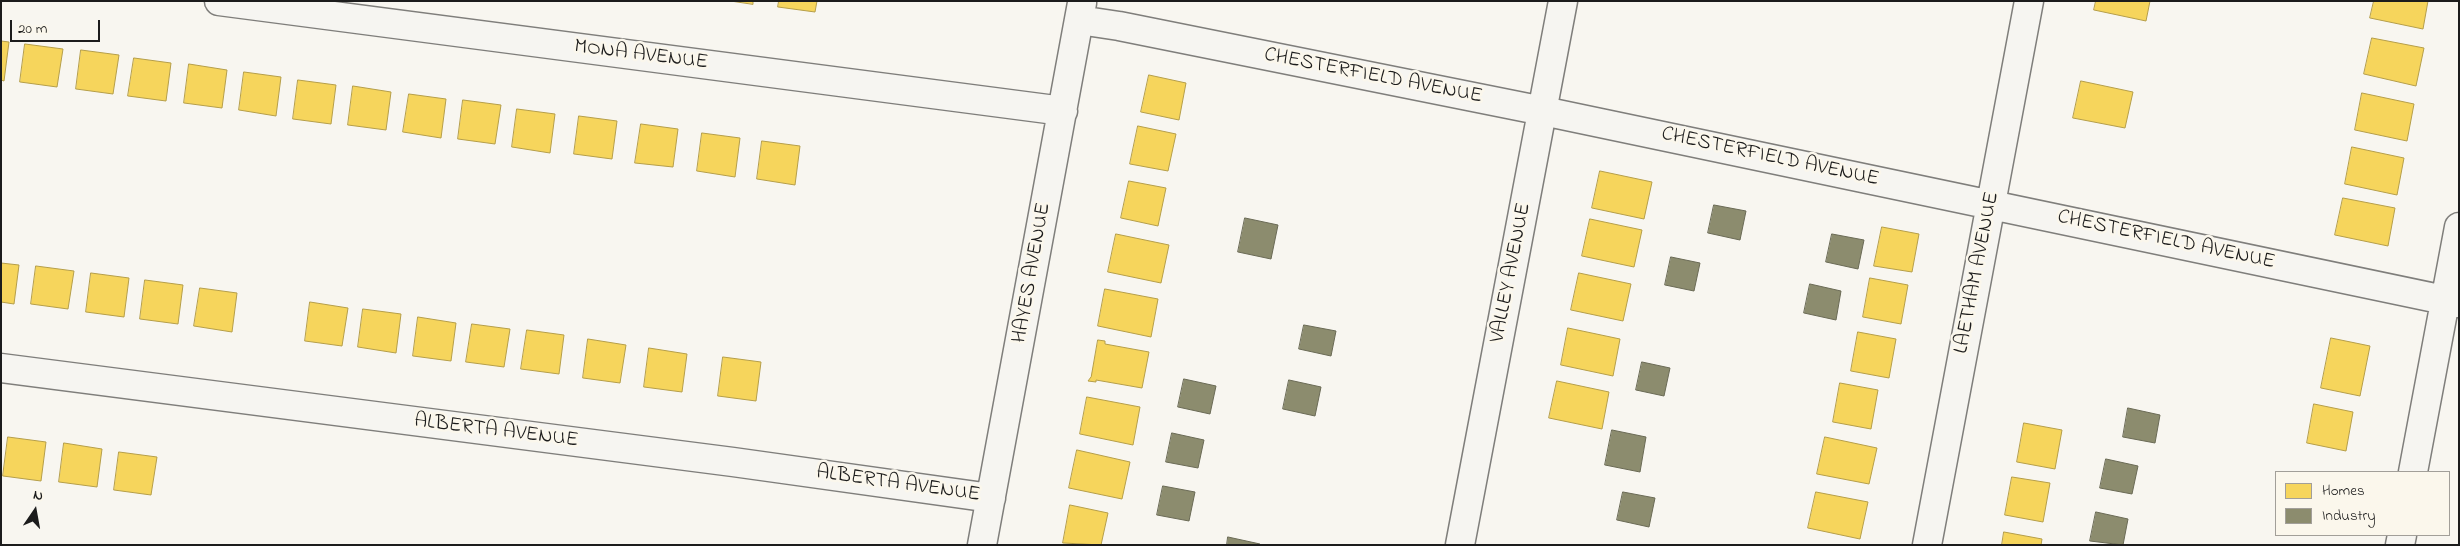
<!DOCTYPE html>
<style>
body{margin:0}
#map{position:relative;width:2460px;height:546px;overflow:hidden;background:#f8f6f0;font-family:"Indie Flower",sans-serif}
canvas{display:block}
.frame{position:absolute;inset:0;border:2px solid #1c1c1c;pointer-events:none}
.legend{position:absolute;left:2275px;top:471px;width:175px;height:65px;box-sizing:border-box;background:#fbf7ec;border:1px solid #a29f99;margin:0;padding:6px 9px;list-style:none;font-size:15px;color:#1c1c1c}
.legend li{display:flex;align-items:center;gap:10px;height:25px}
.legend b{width:25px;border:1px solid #a29f99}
.north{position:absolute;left:10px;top:486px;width:50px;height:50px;-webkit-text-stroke:4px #fbf7ec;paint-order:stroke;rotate:12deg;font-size:14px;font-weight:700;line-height:20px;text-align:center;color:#1c1c1c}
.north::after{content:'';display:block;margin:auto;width:18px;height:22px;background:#1c1c1c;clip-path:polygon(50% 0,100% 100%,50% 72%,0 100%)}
.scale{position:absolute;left:10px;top:20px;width:90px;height:22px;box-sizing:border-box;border:2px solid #1c1c1c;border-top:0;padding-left:6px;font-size:15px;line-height:18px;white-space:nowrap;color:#1c1c1c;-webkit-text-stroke:4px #fbf7ec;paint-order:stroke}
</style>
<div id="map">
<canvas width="2460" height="546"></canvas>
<div class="frame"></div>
<ul class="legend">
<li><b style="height:14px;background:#f6d55c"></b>Homes</li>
<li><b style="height:14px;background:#8c8c6e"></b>Industry</li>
</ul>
<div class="north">N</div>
<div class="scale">20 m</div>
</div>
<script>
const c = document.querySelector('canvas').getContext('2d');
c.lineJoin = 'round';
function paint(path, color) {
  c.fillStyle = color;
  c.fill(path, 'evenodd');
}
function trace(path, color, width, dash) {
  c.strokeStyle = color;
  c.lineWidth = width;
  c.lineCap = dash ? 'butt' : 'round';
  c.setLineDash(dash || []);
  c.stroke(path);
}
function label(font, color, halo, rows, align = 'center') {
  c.font = font + ' "Indie Flower",sans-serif';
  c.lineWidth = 5;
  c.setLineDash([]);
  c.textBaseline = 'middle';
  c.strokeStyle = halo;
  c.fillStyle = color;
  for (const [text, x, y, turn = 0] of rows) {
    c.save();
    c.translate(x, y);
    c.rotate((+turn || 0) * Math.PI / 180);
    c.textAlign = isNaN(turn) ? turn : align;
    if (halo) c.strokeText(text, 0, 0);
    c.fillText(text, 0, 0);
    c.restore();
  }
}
const homes = new Path2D(`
 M731 1H753V4Z
 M779 1H817L815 12 778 7Z
 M2096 1H2150L2146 21 2094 10Z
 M2374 1H2428L2423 29 2370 18Z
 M2372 38 2424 48 2416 86 2364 74Z
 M1 41 9 42 4 81 1 80Z
 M25 44 63 49 57 87 20 82Z
 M81 50 119 55 113 94 76 89Z
 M134 58 171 63 166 101 128 96Z
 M189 64 227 70 222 108 184 103Z
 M244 72 281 77 276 116 239 110Z
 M1149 75 1186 83 1179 120 1141 112Z
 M298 80 336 85 331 124 293 119Z
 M2081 81 2133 92 2125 128 2073 118Z
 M353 86 391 92 386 130 348 125Z
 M2362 93 2414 104 2407 141 2355 130Z
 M409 94 446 99 441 138 403 132Z
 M463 100 501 105 495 144 458 139Z
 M517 109 555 114 550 153 512 147Z
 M579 116 617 121 612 159 574 154Z
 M641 124 678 129 673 167 635 163Z
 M1138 126 1176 134 1168 171 1130 164Z
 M702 133 740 138 735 177 697 171Z
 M762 141 800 146 795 185 757 179Z
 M2352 147 2404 158 2397 195 2345 184Z
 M1600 171 1652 182 1644 219 1592 208Z
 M1129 181 1166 188 1158 226 1121 218Z
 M2343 198 2395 208 2388 246 2335 235Z
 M1590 219 1642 230 1634 267 1582 256Z
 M1882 227 1919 234 1912 272 1874 266Z
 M1116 234 1169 245 1161 283 1108 272Z
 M1 263 19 265 14 304 1 302Z
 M36 266 74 271 68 309 31 304Z
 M91 273 129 278 124 317 86 312Z
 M1579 273 1631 284 1623 321 1571 310Z
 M1870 278 1908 285 1901 324 1863 317Z
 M145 280 183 285 178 324 140 319Z
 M200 288 237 293 232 332 194 326Z
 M1105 289 1158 299 1151 337 1098 326Z
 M310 302 348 308 342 346 305 341Z
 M363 309 401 314 396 353 358 347Z
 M418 317 456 323 451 361 413 356Z
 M472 324 510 329 504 367 466 362Z
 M1568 328 1620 339 1613 376 1561 365Z
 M527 330 564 335 559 374 521 369Z
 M1858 332 1896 339 1889 378 1851 371Z
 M2331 338 2370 346 2360 396 2321 388Z
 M588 339 626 345 620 383 583 378Z
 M1098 340 1105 341V344L1149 352 1142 388 1096 380V382L1088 381 1091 377Z
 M649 348 687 354 682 392 644 387Z
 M723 357 761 362 756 401 718 396Z
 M1557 381 1609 392 1602 429 1549 418Z
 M1840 383 1878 390 1871 429 1833 422Z
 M1087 397 1140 407 1133 445 1080 434Z
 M2314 404 2353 412 2346 451 2307 443Z
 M2024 423 2062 430 2055 469 2017 462Z
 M8 437 46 442 41 481 3 476Z
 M1825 437 1877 448 1869 484 1817 474Z
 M64 443 102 449 97 487 59 482Z
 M1077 450 1130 462 1122 499 1069 488Z
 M119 452 157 457 151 495 114 490Z
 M2012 477 2050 483 2043 522 2005 515Z
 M1816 492 1868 502 1860 539 1808 528Z
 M1070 505 1108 513 1101 545 1063 543Z
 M2004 532 2042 539 2041 545H2002Z`);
const industry = new Path2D(`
 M1714 205 1746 211 1740 240 1708 233Z
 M1245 218 1278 225 1271 259 1238 252Z
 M1832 234 1864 240 1858 269 1826 262Z
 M1671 257 1700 263 1694 291 1665 285Z
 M1810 284 1841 291 1836 320 1804 313Z
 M1304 325 1336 331 1331 356 1299 349Z
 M1642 362 1670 368 1664 396 1636 390Z
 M1184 379 1216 386 1210 414 1178 407Z
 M1289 380 1321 387 1315 416 1283 409Z
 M2128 408 2160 415 2155 443 2123 437Z
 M1612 430 1646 437 1640 472 1605 465Z
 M1172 433 1204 440 1198 468 1166 462Z
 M2106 459 2138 466 2132 494 2100 488Z
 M1163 486 1195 492 1189 521 1157 515Z
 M1623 492 1655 498 1649 527 1617 520Z
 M2096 512 2128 519 2123 545 2090 541Z
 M1228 537 1260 544V545H1227Z`);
const minor = new Path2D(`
 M219 1 1063 111
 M1079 20 1119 26 1543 111 2459 303
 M1 368 733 462 991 498
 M2413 472 2459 227
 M982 545 1082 3
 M1460 545 1563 1
 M1927 545 2029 1
 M2400 545 2402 535`);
const streetNames = [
 ["MONA AVENUE",641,56,7],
 ["CHESTERFIELD AVENUE",1373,77,11],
 ["CHESTERFIELD AVENUE",1770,158,12],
 ["CHESTERFIELD AVENUE",2166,241,12],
 ["HAYES AVENUE",1033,273,-80],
 ["VALLEY AVENUE",1512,273,-79],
 ["LAETHAM AVENUE",1978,273,-79],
 ["ALBERTA AVENUE",496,432,7],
 ["ALBERTA AVENUE",898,485,8]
];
paint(homes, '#f6d55c');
trace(homes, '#b59e49', 1);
paint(industry, '#8c8c6e');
trace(industry, '#6a6a55', 1);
trace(minor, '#7f7e7b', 31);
trace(minor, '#f6f5f1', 28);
label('21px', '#1c1c1c', '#fbf7ec', streetNames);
</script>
